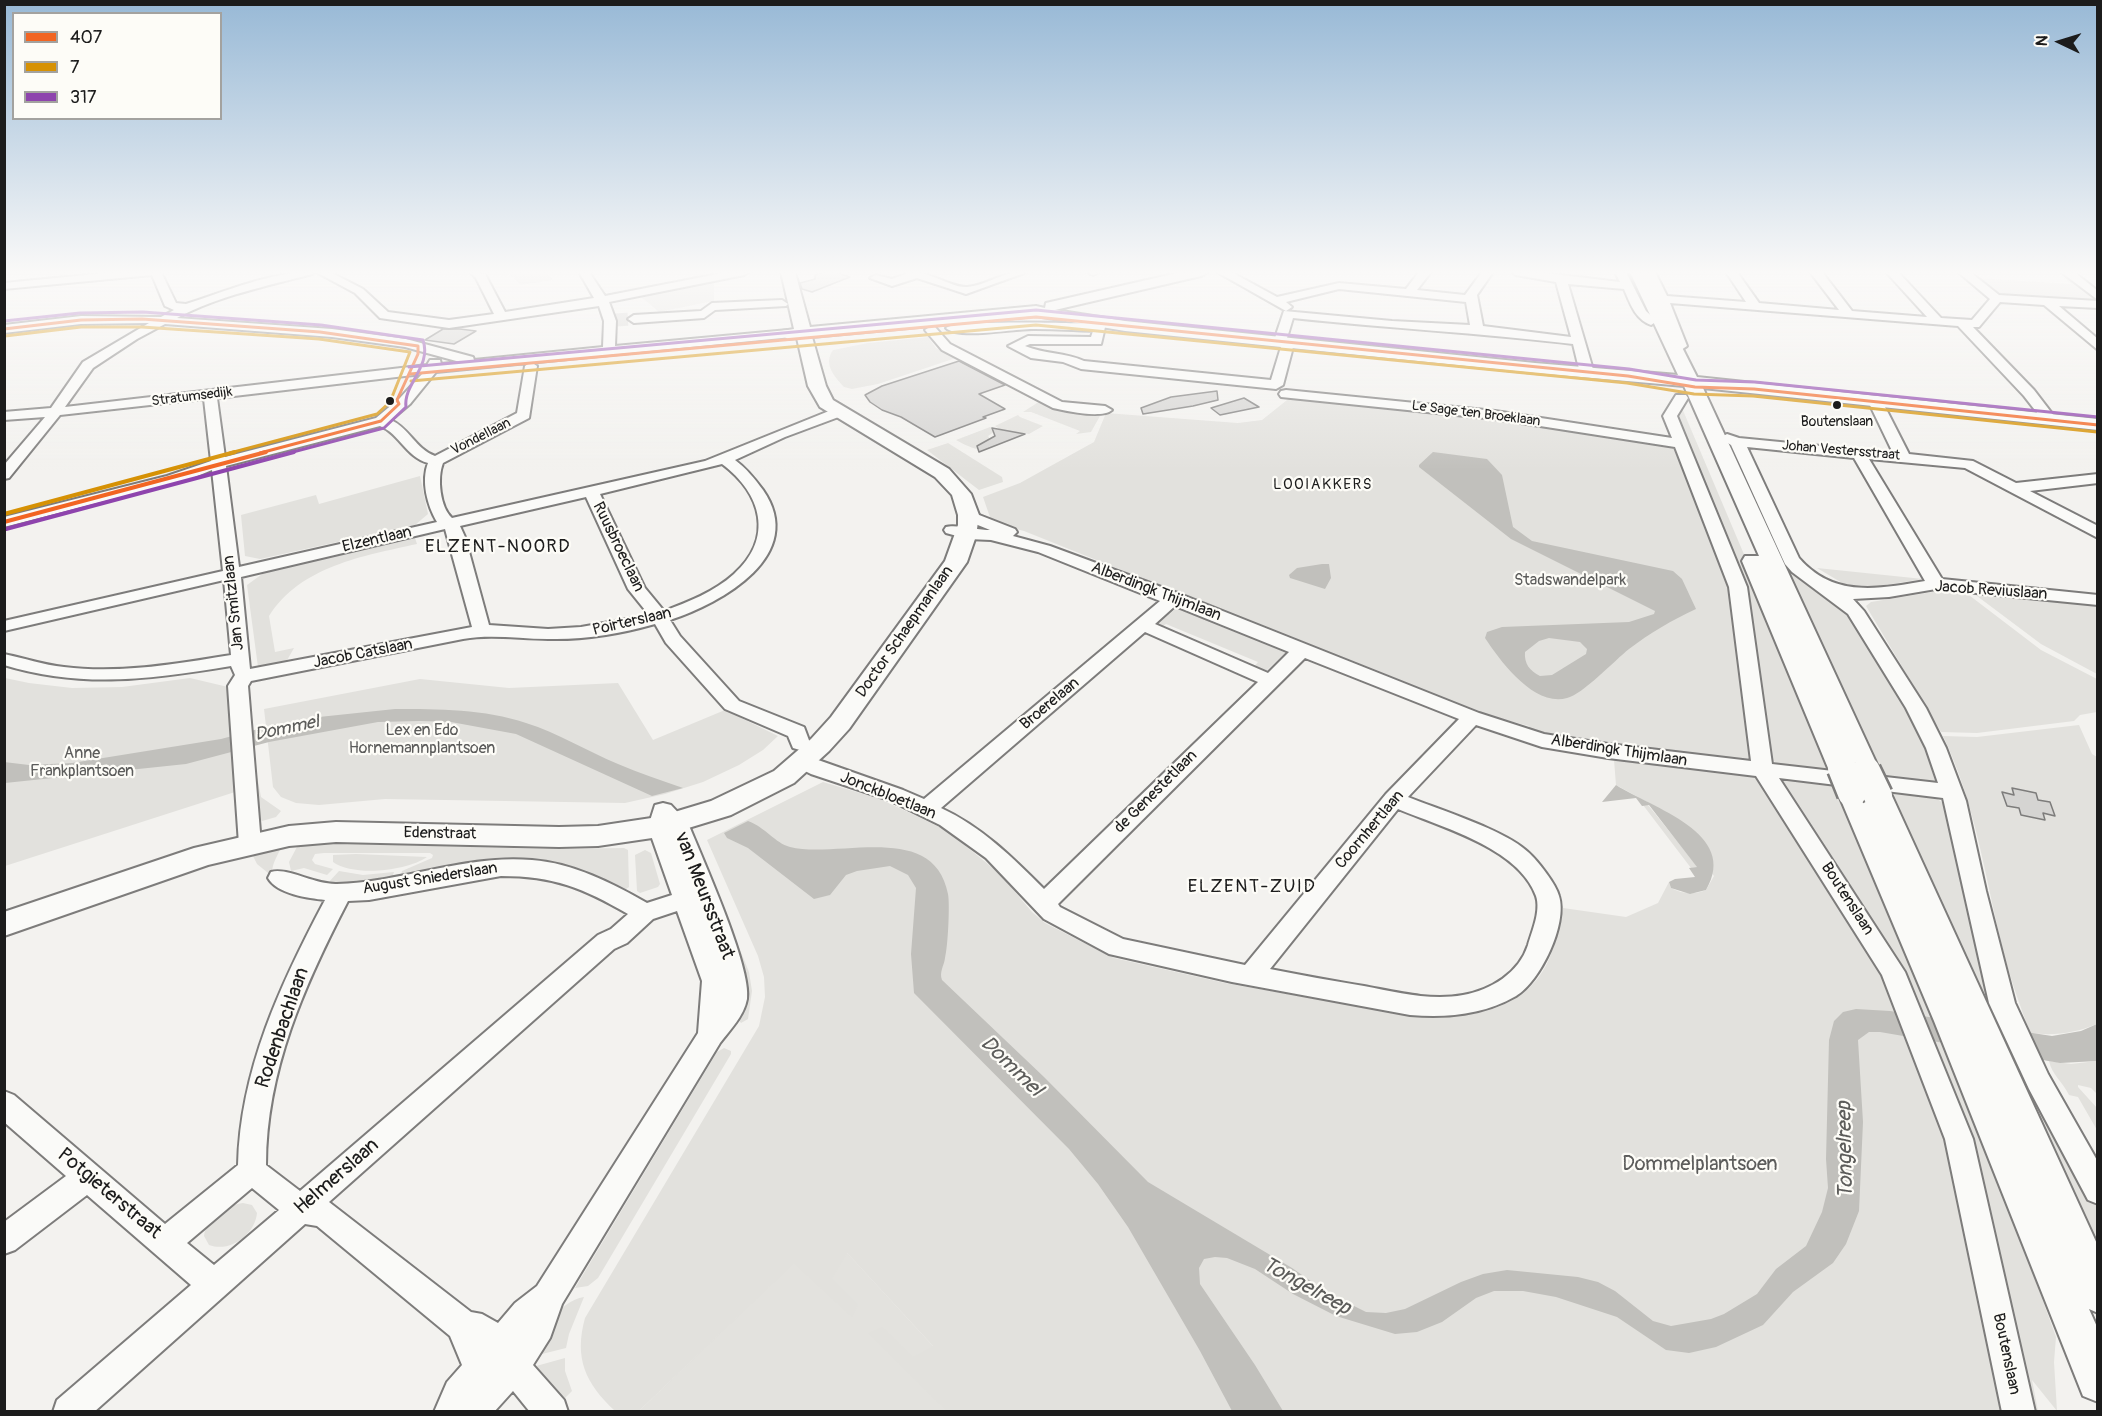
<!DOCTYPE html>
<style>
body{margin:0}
#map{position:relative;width:2102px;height:1416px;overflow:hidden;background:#f3f2ef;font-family:Pangolin,sans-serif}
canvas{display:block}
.frame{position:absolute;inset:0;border:6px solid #1c1c1c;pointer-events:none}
.legend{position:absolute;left:12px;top:12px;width:210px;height:108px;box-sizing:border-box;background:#fdfcf7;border:2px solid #a3a29f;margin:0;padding:8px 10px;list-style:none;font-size:18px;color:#1c1c1c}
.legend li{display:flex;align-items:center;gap:12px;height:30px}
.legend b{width:30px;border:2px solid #a3a29f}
.north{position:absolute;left:2030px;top:12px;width:60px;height:60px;-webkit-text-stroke:4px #fdfcf7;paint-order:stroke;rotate:274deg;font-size:16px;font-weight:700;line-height:24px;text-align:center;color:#1c1c1c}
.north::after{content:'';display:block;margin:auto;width:21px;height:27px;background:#1c1c1c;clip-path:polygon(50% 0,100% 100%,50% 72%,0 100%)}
</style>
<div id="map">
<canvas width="2102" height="1416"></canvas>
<div class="frame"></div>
<ul class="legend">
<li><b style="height:8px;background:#f26522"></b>407</li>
<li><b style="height:8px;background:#d69104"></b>7</li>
<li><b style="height:8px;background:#8e44ad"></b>317</li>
</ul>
<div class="north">N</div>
</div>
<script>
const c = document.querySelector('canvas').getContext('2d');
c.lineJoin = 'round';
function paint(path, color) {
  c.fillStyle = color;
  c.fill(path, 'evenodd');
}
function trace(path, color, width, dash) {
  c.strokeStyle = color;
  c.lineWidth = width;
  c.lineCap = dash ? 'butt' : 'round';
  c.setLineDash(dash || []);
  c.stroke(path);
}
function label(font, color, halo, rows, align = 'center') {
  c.font = font + ' Pangolin,sans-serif';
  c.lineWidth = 4.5;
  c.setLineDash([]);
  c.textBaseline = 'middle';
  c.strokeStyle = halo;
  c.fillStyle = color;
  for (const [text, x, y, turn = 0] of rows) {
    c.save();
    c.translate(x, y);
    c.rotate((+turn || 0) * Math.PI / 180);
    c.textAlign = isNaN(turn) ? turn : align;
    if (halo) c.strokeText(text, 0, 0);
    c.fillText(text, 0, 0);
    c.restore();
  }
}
const built = new Path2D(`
 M2063 277 2078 278 2093 290H2084L2096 301 1996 295 1977 278 2071 284Z
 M714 281V301L659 312 640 296Z
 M826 1230 933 1346 1002 1412H638Z`);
const green = new Path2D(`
 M507 272H546L553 280 521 285Z
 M928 337 936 348 956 358 878 384 852 389 844 387C834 376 823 364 833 350L868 343Z
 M1292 396 1495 418 1683 446 1725 567 1754 762 1686 758 1528 731 1529 726 1476 712 1024 531 992 523 983 497 1020 483 1094 442 1106 413 1238 423 1262 420Z
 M1040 401 1063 411 1100 416 1091 432 1076 434 1080 431 1031 412H1023Z
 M1682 408 1943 1024 2056 1337 2054 1362 2057 1411 2032 1380 2038 1411H947L868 1333 882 1327 913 1357 933 1346 847 1253 832 1278 858 1304 852 1317 794 1263 639 1411H615C585 1383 574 1358 585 1318L759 1026 765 997 764 977 758 956 707 840 823 782 880 799 946 830 999 873 1032 912 1045 923 1114 958 1225 983 1414 1016C1468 1019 1529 1013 1551 954 1557 939 1559 923 1563 908L1626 917 1658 903 1669 882 1671 888C1683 894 1693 895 1706 890L1714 876 1671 815 1616 785 1614 760 1757 775 1807 852 1957 1105 1780 781 1786 778 1835 784 1829 768H1826L1827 771 1778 764 1771 759 1729 551H1733L1679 418 1674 415Z
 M1018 415 1020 417 1043 426 1029 434 1001 430 995 426Z
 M990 427 997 430 988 436 994 445C981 454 969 447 956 440Z
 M948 443 1002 477 1003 482 979 490 927 450Z
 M420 476 428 514 415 525 260 559 245 556 241 515 316 495 319 504Z
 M1746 476 1754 500 1787 563 1838 597 1920 726 1938 782 1887 778 1885 775 1879 774 1886 791 1935 797 1949 808 2033 1085 2097 1205V1273L1745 491Z
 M415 538 417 544C363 556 301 566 269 616L275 652 294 648 286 662 258 667 247 585 265 572Z
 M1817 568 1923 579 1854 590Z
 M1951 589H1961L2041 650 2097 679V712L2080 715 2074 721 1977 733 1941 732 1866 606 1871 602Z
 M1969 590 2097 603V674L2041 644Z
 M1179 606 1288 650 1266 671 1254 667 1258 662 1166 624 1162 627 1156 625Z
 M5 678 29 683 72 688 122 687 190 678 228 687 235 792 5 866Z
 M420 679 509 688 618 683 653 740 725 710 778 736 763 750 739 765 703 782 665 794 625 803 385 799 319 805 296 803 281 797 273 787 264 709Z
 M2079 725 2092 754 2097 757V1024C2075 1033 2055 1036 2030 1033 2020 1005 2009 976 2002 946 1984 872 1976 806 1943 736L1977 737Z
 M257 776 261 797 281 811 276 817 262 821 259 818 253 777Z
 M1643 805H1648L1698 867 1691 868Z
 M324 843 544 849 624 848 628 850 629 887 623 891 609 882 574 868 542 862 400 880 402 871 432 858 433 855 430 853H324L315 854 312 860 315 864 333 869 327 875 304 868 291 871 289 862 298 845Z
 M281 847C277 858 270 865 273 877L257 864 251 852Z
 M645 850 651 853 660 884 658 887 640 893 637 891 635 855Z
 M356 854 427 857C407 871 354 877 333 862V855Z
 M339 871 363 875 394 872 391 881 327 884Z
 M717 893 749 972 752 991 748 1019 741 1023 737 1018Z
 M724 1048 731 1051V1054L598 1278 588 1286 575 1288 717 1052Z
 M2049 1061 2071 1064 2097 1061V1094L2091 1088 2078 1085V1087L2097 1108V1130L2078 1097 2069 1095C2063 1082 2052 1075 2049 1061Z
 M243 1203 252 1205 257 1213C255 1234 231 1253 209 1245L204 1236C206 1219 227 1205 243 1203Z
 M584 1297 569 1334 566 1348 530 1357C539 1334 559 1301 584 1297Z
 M565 1358V1371L572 1391 561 1402 529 1368Z`);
const water = new Path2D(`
 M1433 452 1487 459 1502 475 1513 527 1532 541 1673 571 1682 579 1696 609C1672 620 1650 633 1629 649 1615 660 1582 695 1567 698 1534 707 1501 662 1485 638L1487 632 1502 627 1629 622 1654 614 1655 611 1511 539 1419 467V465ZM1549 638 1580 642 1587 649 1586 654 1552 675 1540 676C1530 671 1524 664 1525 652L1539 641Z
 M1322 564H1329L1331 578 1325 589 1290 578 1289 575 1297 568Z
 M395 709C438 709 485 709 526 723 558 733 587 751 618 764 639 773 661 780 683 788L652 796 516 734 451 722 420 721 378 722 269 742 186 764 5 783 4 762 29 765 72 763 221 739 273 725 319 717Z
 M1616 785C1652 808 1740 833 1706 890L1690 894 1671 888 1669 882 1675 879 1695 877 1689 868 1697 867 1649 805 1642 806 1636 798 1602 802Z
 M748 821C765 827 775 843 790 847 838 859 934 820 948 894 950 904 948 947 945 958 944 966 939 972 942 980L1044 1077 1148 1182 1292 1268 1328 1293 1366 1312 1386 1313 1405 1309 1461 1282 1483 1274 1507 1270 1578 1277 1598 1282 1615 1291 1653 1321 1671 1326 1711 1319 1724 1314 1757 1294 1776 1269 1806 1246 1822 1212 1828 1188 1826 1159 1829 1040 1834 1021 1843 1012 1856 1009 1890 1011 2052 1036 2081 1031 2097 1024V1061L2060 1063 1880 1032H1869L1858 1040 1863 1122 1859 1211 1846 1244 1833 1263 1793 1292 1763 1325 1716 1347 1689 1353 1666 1350 1617 1317 1556 1297 1523 1291H1494L1476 1298 1442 1322 1417 1332 1395 1334 1336 1316 1293 1294 1255 1269 1227 1258 1215 1257 1204 1259 1199 1268 1200 1284 1255 1365 1283 1411H1232L1200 1351 1128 1227 1098 1184 1069 1149 914 993 911 954 916 888 908 875 890 866 857 871 846 875 830 895 814 899 748 848 727 838 724 833Z`);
const building = new Path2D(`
 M824 272H834L850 277 812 292 802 289 800 283 815 279V275Z
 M443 329H460L476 331 454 344 425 340Z
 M959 361 1005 385 979 394 1005 409 983 417 986 418 935 437 901 417 882 410 870 402 865 395 882 386Z
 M1217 391 1218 400 1193 406 1143 414 1141 408 1171 397Z
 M1244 398 1259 407 1220 415 1211 408Z
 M992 428 1025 434 979 452 977 446 995 436Z
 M2012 788 2036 793 2038 800 2050 802 2055 816 2043 813 2045 820 2021 815 2019 808 2007 806 2002 792 2014 795Z`);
const minorTunnel = new Path2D(`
 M615 320 634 319`);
const minor = new Path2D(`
 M117 272H161L176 303 186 304C227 291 270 272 313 272L312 274C267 286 218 296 177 318L332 329 406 339 473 357 474 360 603 347 604 321 599 306 449 328 380 318 355 293 316 272H330L363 289 388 312 449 320 494 314 476 278 470 272 485 274 505 312 594 298 579 272H589L605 296 728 272H749L744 275 609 302 616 321 615 346 788 330 792 331V337L436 372 410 404 391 420C409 428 416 449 435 456L517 413 525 366 531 362 537 366 529 418 443 463C437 478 440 507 452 518L705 461 834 409H844L846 412 844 415 785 437 735 460C746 468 755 479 763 490 808 555 722 603 670 620L680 636 739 701 804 727 810 743 807 748 800 750 793 748 788 736 725 709 666 643 655 624C620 634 584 640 548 639 519 639 492 634 463 639L251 681 248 686 261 844 258 850 250 852 242 850 239 844 228 686 235 675 231 666C152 679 83 689 4 665V654C24 658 43 665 64 667 119 674 176 664 231 655L224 580 4 631V621L223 571 212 470 190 479 4 527V517L167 476 211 461 204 399 60 415 9 478 4 479V465L45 417 4 420V412L51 408 83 362 149 323 81 324 4 333V325L81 316 161 317 174 310 165 306 152 275 4 289V283ZM165 324 332 337 405 347 460 362 441 364 440 360H430L427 365 65 407 93 368 137 339ZM422 374 400 398 376 418 225 457 217 398ZM380 426C400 434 406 457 428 463 421 481 427 505 437 522L239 567 226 466ZM722 464C762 494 774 538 734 574 714 592 688 602 664 611L645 588 600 494ZM586 497 628 589 649 615 581 627 548 629 489 625 465 537 460 526ZM445 529 472 627 250 669 241 577Z
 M912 272C930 272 953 288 967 287 988 285 1002 271 1027 272L966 294 917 278 892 286 870 278 876 275 892 279Z
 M1086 272H1099L1093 275Z
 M1217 272H1231L1277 297 1339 283 1406 289 1419 272H1431L1417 290 1465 295 1482 272H1493L1477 295 1483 326 1571 337 1556 282 1516 275 1511 272H1536L1620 282 1615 272H1626L1646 311 1657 321 1651 325C1635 319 1630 303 1624 289L1568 284 1594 373 1587 377 1580 373 1573 344C1480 333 1386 328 1293 318L1287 338 1293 347 1283 385 1276 389 1081 369 1063 362 1031 358 1008 346 1028 336 1091 337 1093 331C1073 330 1054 329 1035 329 1016 328 959 340 946 328 955 320 1074 323 1094 324L1100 319 1106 323 1101 344H1030L1025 346C1044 354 1064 352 1084 361L1271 380 1281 347 1275 338 1284 311 1392 321 1470 325 1466 302 1339 289 1286 302 1292 307 1286 311Z
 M1644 272H1655L1667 296 1746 302 1726 272H1737L1759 303 1839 310 1810 272H1822L1852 311 1927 317 1886 272H1898L1941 318 1972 320 1990 299 1958 272H1970L1999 295 2098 301V308L2059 306 2098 339V350L2044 305 2000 302 1979 327H1973L2034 390 2057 420 2050 424 2045 423 2024 396 1958 326 1670 303 1687 346 1681 350 1677 349Z
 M2061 272H2074L2098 291V300Z
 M782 300 788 304 786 306 715 310 704 318 634 323 628 319 634 315 701 311 712 303Z
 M931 326 935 327 950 344 1062 402 1105 406 1112 410C1102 419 1066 411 1053 408L942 350 925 330Z
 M1286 390 1495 411 1672 438 1663 416 1676 395H1686L1688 398 1677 416 1747 587 1772 764 1938 783 1926 748 1906 708 1848 614 1792 572 1785 564 1731 445 1720 438 1727 434 1739 438 1893 453 1868 401 1875 397 1882 401 1909 454 1973 461 2016 483 2098 474V483L2030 491 2098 526V538L1965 468 1869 459 1942 579 2098 595V605L1936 589 1889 597 1853 599 1864 611 1926 708 1946 748 1966 801 1986 891 2015 1003 2048 1074 2098 1162V1204L2088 1200 2029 1089 1989 1003 1943 798 1779 778 1905 972 1973 1139 2035 1412H2002L1945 1139 1882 975 1756 776 1608 758 1542 747 1476 725 1408 797C1440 810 1505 830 1528 852 1538 861 1556 884 1559 896 1568 924 1540 982 1516 996 1483 1015 1447 1018 1410 1015L1232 982 1109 954 1044 919 986 858 940 825 889 800 811 774 797 767 794 762 797 757 804 755 903 790 924 799 1160 601 1038 552 991 540 968 539 946 533 944 530 946 527C955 524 979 530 990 530L963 519 961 516 963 513 969 511 1015 529 1017 532 1013 536 1050 546 1180 594 1479 713 1544 734 1608 744 1751 761 1729 587 1675 447 1495 419 1281 397 1279 394 1281 391ZM1747 447 1854 458 1925 581C1878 589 1834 598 1799 558ZM1175 606 1289 652 1268 673 1155 624ZM1145 632 1258 682 1044 889C1012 857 982 827 941 808ZM1305 658 1459 719 1386 794 1245 965 1123 939 1060 907 1058 904ZM1398 809C1441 827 1519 848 1536 896 1541 911 1532 931 1528 945 1519 973 1491 990 1463 995 1430 1001 1396 992 1364 986 1333 981 1301 975 1270 969Z
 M663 803 671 805 688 823C702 858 752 968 747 999 744 1016 730 1030 720 1043L562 1304 550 1338 533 1365 564 1400 568 1412H530L513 1391 494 1412H434L447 1382 462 1365 450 1336 317 1226 305 1224 94 1412H53L57 1400 191 1285 87 1195 15 1250 4 1254V1222L66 1176 4 1122V1091L14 1095 165 1224 238 1165C240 1070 281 983 325 900 308 898 277 894 268 878L271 872C287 867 315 885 337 884 402 882 467 854 532 860 573 863 612 883 647 903L672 895 648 827 655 805ZM501 876C554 876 583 888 628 914L611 929 598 935 300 1191 266 1165C266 1070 305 984 348 901L369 900ZM677 911 702 981 698 1033 537 1286 515 1303 498 1323 482 1314 471 1312 329 1202 614 949 627 943 653 919ZM252 1188 279 1210 214 1265 187 1243Z`);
const major = new Path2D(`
 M781 272H795L810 327 1036 306 1045 308 1046 303 1182 272H1208L1201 276 1055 310 1125 321 1535 363 1678 375 1630 272H1644L1697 377 2098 419V430L1703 388 1880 771 1876 777 1866 780 1856 777 1853 772 1842 777 1832 774 1828 768 1742 561 1745 556H1759L1684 386 1535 373 1125 331 1036 316 812 337 826 386 833 400 949 469 971 494 979 515 976 536 967 562 849 729 829 751 794 783 731 815 659 837 598 846 559 847 336 842 289 846 208 865 4 936V912L194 848 289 826 336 822 559 827 598 826 658 817 711 801 774 771 811 739 831 717 945 561 958 525V515L952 495 935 477 820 407 808 386 797 338 788 339 780 334 782 331 794 329Z
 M1852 784 1862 786 1866 793 1868 789 1878 787 1888 789 1892 796 2098 1246V1313L2089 1309 2098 1329V1402L2083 1396 1934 1021 1838 793 1842 786Z`);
const majorBridge = new Path2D(`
 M1842 768 1852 793
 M1866 771 1878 796`);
const bus1Far1 = new Path2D(`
 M4 329 81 320 142 319 320 332 418 346V354L397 400 399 404 381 421 260 453
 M410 374 1036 317 1628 376 1695 387 1754 389 2098 425`);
const bus1 = new Path2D(`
 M4 522 266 452`);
const bus2Far1 = new Path2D(`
 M5 336 81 327H142L319 339 410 352 390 402 377 414 230 453
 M411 381 1036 325 1627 383 1694 394 1753 396 2097 432`);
const bus2 = new Path2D(`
 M4 514 235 452`);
const bus3Far1 = new Path2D(`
 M4 321 80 313 143 312 321 325 423 340C432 367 403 384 406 407L384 428 289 453
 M409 367 1036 310 1629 369 1696 380 1755 382 2098 417`);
const bus3 = new Path2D(`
 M6 529 294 452`);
const markers = [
 [390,401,5,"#1c1c1c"],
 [1837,405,5,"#1c1c1c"]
];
const farStreetnames = [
 ["Stratumsedijk",192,397,-7],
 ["Le Sage ten Broeklaan",1476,414,7],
 ["Vondellaan",481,437,-27],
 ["Johan Vestersstraat",1841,451,5]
];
const busNames = [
 ["Boutenslaan",1837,422]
];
const farNeighbourhoodnames = [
 ["LOOIAKKERS",1323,485]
];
const streetNames = [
 ["Elzentlaan",377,540,-13],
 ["Ruusbroeclaan",618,547,64],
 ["Jacob Reviuslaan",1991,591,4],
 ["Alberdingk Thijmlaan",1156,592,21],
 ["Jan Smitzlaan",234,603,-96],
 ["Poirterslaan",632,622,-13],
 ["Doctor Schaepmanlaan",905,632,-55],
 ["Jacob Catslaan",363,654,-11],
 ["Broerelaan",1050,704,-40],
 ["Alberdingk Thijmlaan",1619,751,9],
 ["de Genestetlaan",1156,792,-45],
 ["Jonckbloetlaan",888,796,22],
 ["Coornhertlaan",1370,830,-50],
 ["Edenstraat",440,834,1],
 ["August Sniederslaan",430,879,-9],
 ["Boutenslaan",1847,899,57],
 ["Boutenslaan",2006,1354,78]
];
const parkNames = [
 ["Stadswandelpark",1570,581],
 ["Lex en Edo",422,731],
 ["Hornemannplantsoen",422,749],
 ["Anne",82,754],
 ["Frankplantsoen",82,772]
];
const neighbourhoodNames = [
 ["ELZENT-NOORD",498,547],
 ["ELZENT-ZUID",1252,887]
];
const waterNames = [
 ["Dommel",287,729,-12]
];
const nearStreetnames = [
 ["van Meursstraat",704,896,69],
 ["Rodenbachlaan",283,1028,-71],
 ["Helmerslaan",337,1177,-41],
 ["Potgieterstraat",109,1194,40]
];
const nearParknames = [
 ["Dommelplantsoen",1700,1165]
];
const nearWaternames = [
 ["Dommel",1011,1067,44],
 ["Tongelreep",1846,1150,-91],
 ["Tongelreep",1306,1287,29]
];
paint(built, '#e3e2de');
paint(green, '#e2e1dd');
paint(water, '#c1c0bc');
paint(building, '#d5d4d2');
trace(building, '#7d7c7b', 1.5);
trace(minorTunnel, '#d3d2cf', 13, [13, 6]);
trace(minor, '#7d7c7b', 4);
trace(major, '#7d7c7b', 4);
paint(minor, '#fafaf8');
paint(major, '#fafaf8');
trace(majorBridge, '#7d7c7b', 33, []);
trace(majorBridge, '#fafaf8', 28);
trace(bus1Far1, '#f26522', 3);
trace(bus1, '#f26522', 4);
trace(bus2Far1, '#d69104', 3);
trace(bus2, '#d69104', 4);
trace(bus3Far1, '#8e44ad', 3);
trace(bus3, '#8e44ad', 4);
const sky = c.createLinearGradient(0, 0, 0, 470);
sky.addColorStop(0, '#98b9d6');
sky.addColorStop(0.58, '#faf9f8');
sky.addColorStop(1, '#faf9f800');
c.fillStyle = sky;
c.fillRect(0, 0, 2102, 470);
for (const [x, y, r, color] of markers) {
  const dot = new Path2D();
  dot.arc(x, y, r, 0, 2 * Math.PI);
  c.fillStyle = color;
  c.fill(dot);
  trace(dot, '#fdfcf7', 2);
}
label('14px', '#1c1c1c', '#fdfcf7', farStreetnames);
label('14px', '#1c1c1c', '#fdfcf7', busNames);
c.letterSpacing = '1.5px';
label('15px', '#1c1c1c', '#fdfcf7', farNeighbourhoodnames);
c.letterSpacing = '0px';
label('16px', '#1c1c1c', '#fdfcf7', streetNames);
label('16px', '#5c5c5b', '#fdfcf7', parkNames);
c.letterSpacing = '1.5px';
label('18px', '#1c1c1c', '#fdfcf7', neighbourhoodNames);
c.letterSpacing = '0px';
label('italic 18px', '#5c5c5a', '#fdfcf7', waterNames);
label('20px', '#1c1c1c', '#fdfcf7', nearStreetnames);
label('20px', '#5c5c5b', '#fdfcf7', nearParknames);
label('italic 21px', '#5c5c5a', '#fdfcf7', nearWaternames);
</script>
